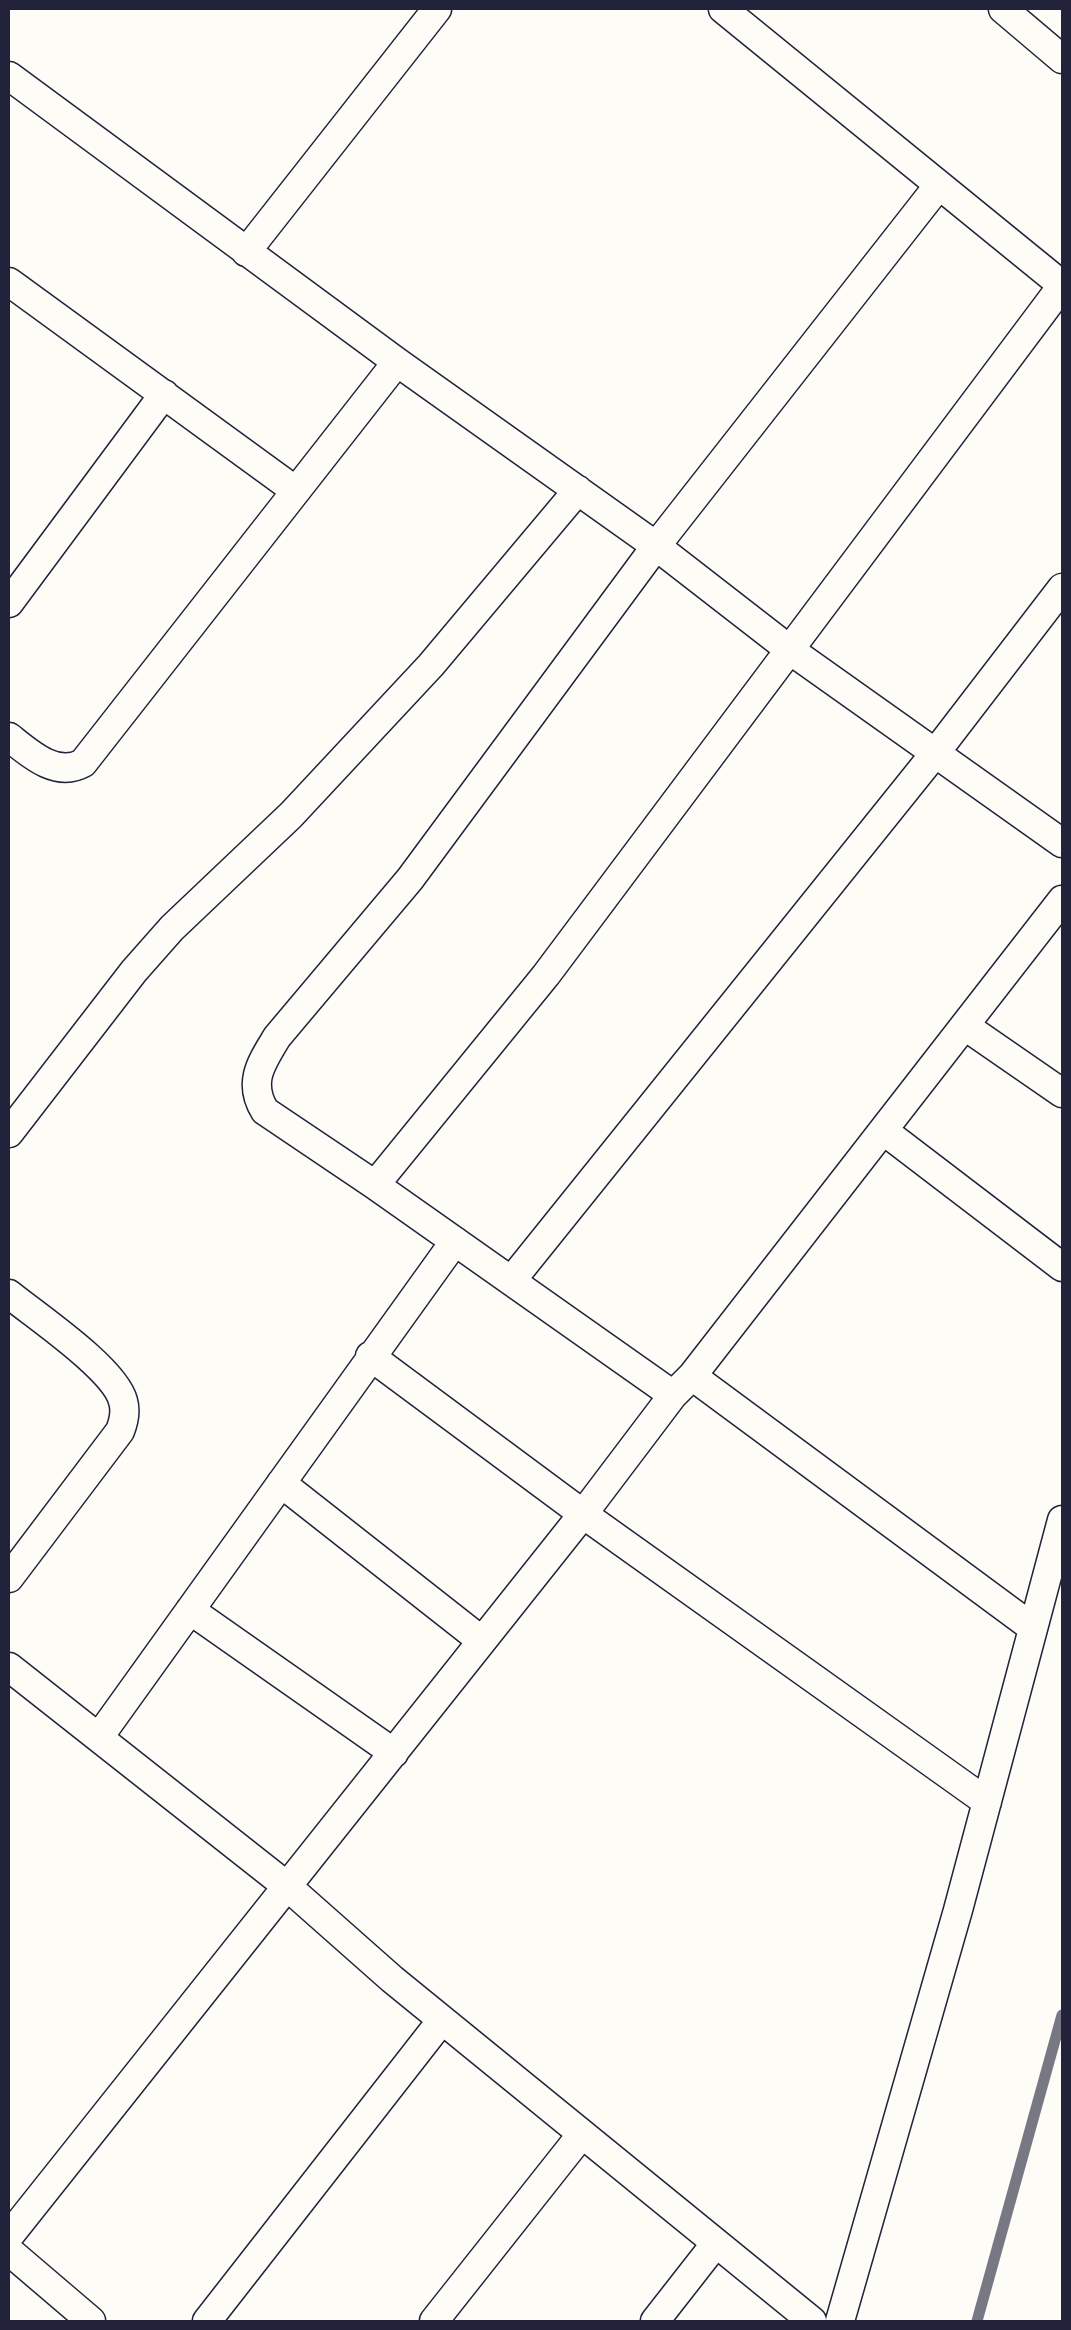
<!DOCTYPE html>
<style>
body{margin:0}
#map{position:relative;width:1071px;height:2330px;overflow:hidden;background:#fdfcf7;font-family:Kalam,sans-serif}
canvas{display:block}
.frame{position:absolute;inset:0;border:10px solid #22223b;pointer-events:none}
</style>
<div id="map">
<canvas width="1071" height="2330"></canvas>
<div class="frame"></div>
</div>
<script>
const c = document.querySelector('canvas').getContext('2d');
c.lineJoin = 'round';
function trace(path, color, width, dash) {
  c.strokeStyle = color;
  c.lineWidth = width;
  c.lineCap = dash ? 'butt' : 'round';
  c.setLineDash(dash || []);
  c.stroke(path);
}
const stream = new Path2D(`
 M977 2321 1062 2015`);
const minor = new Path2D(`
 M723 9 1062 285
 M1003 9 1062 59
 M9 76 397 362 656 546 790 650 1062 843
 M246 252 437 9
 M9 282 296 491
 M9 603 164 394
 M9 737C29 753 56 778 83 763L397 362
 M965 1026 1062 1093
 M884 1131 1062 1267
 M9 1133 134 971 172 928 291 815 431 665 578 490
 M375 1185 546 975 1062 286
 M511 1281 936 752 1062 588
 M9 1294C36 1316 115 1369 123 1401 126 1411 124 1421 120 1431L9 1578
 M370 1356 583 1514 987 1802
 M692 1376 1033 1628
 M673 1395 375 1185 265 1111C247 1082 262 1062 277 1037L410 879 656 546 939 185
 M281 1483 482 1641
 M190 1610 394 1753
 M9 1667 288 1887 392 1979 812 2321
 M99 1737 455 1241
 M9 2236 583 1514 673 1395 692 1376 1062 900
 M9 2251 91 2321
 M207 2321 442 2020
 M434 2321 582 2134
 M655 2321 716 2243
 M840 2321 958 1910 1062 1520`);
trace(stream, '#787885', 11);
trace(minor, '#22223b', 31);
trace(minor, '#fdfcf7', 28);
</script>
